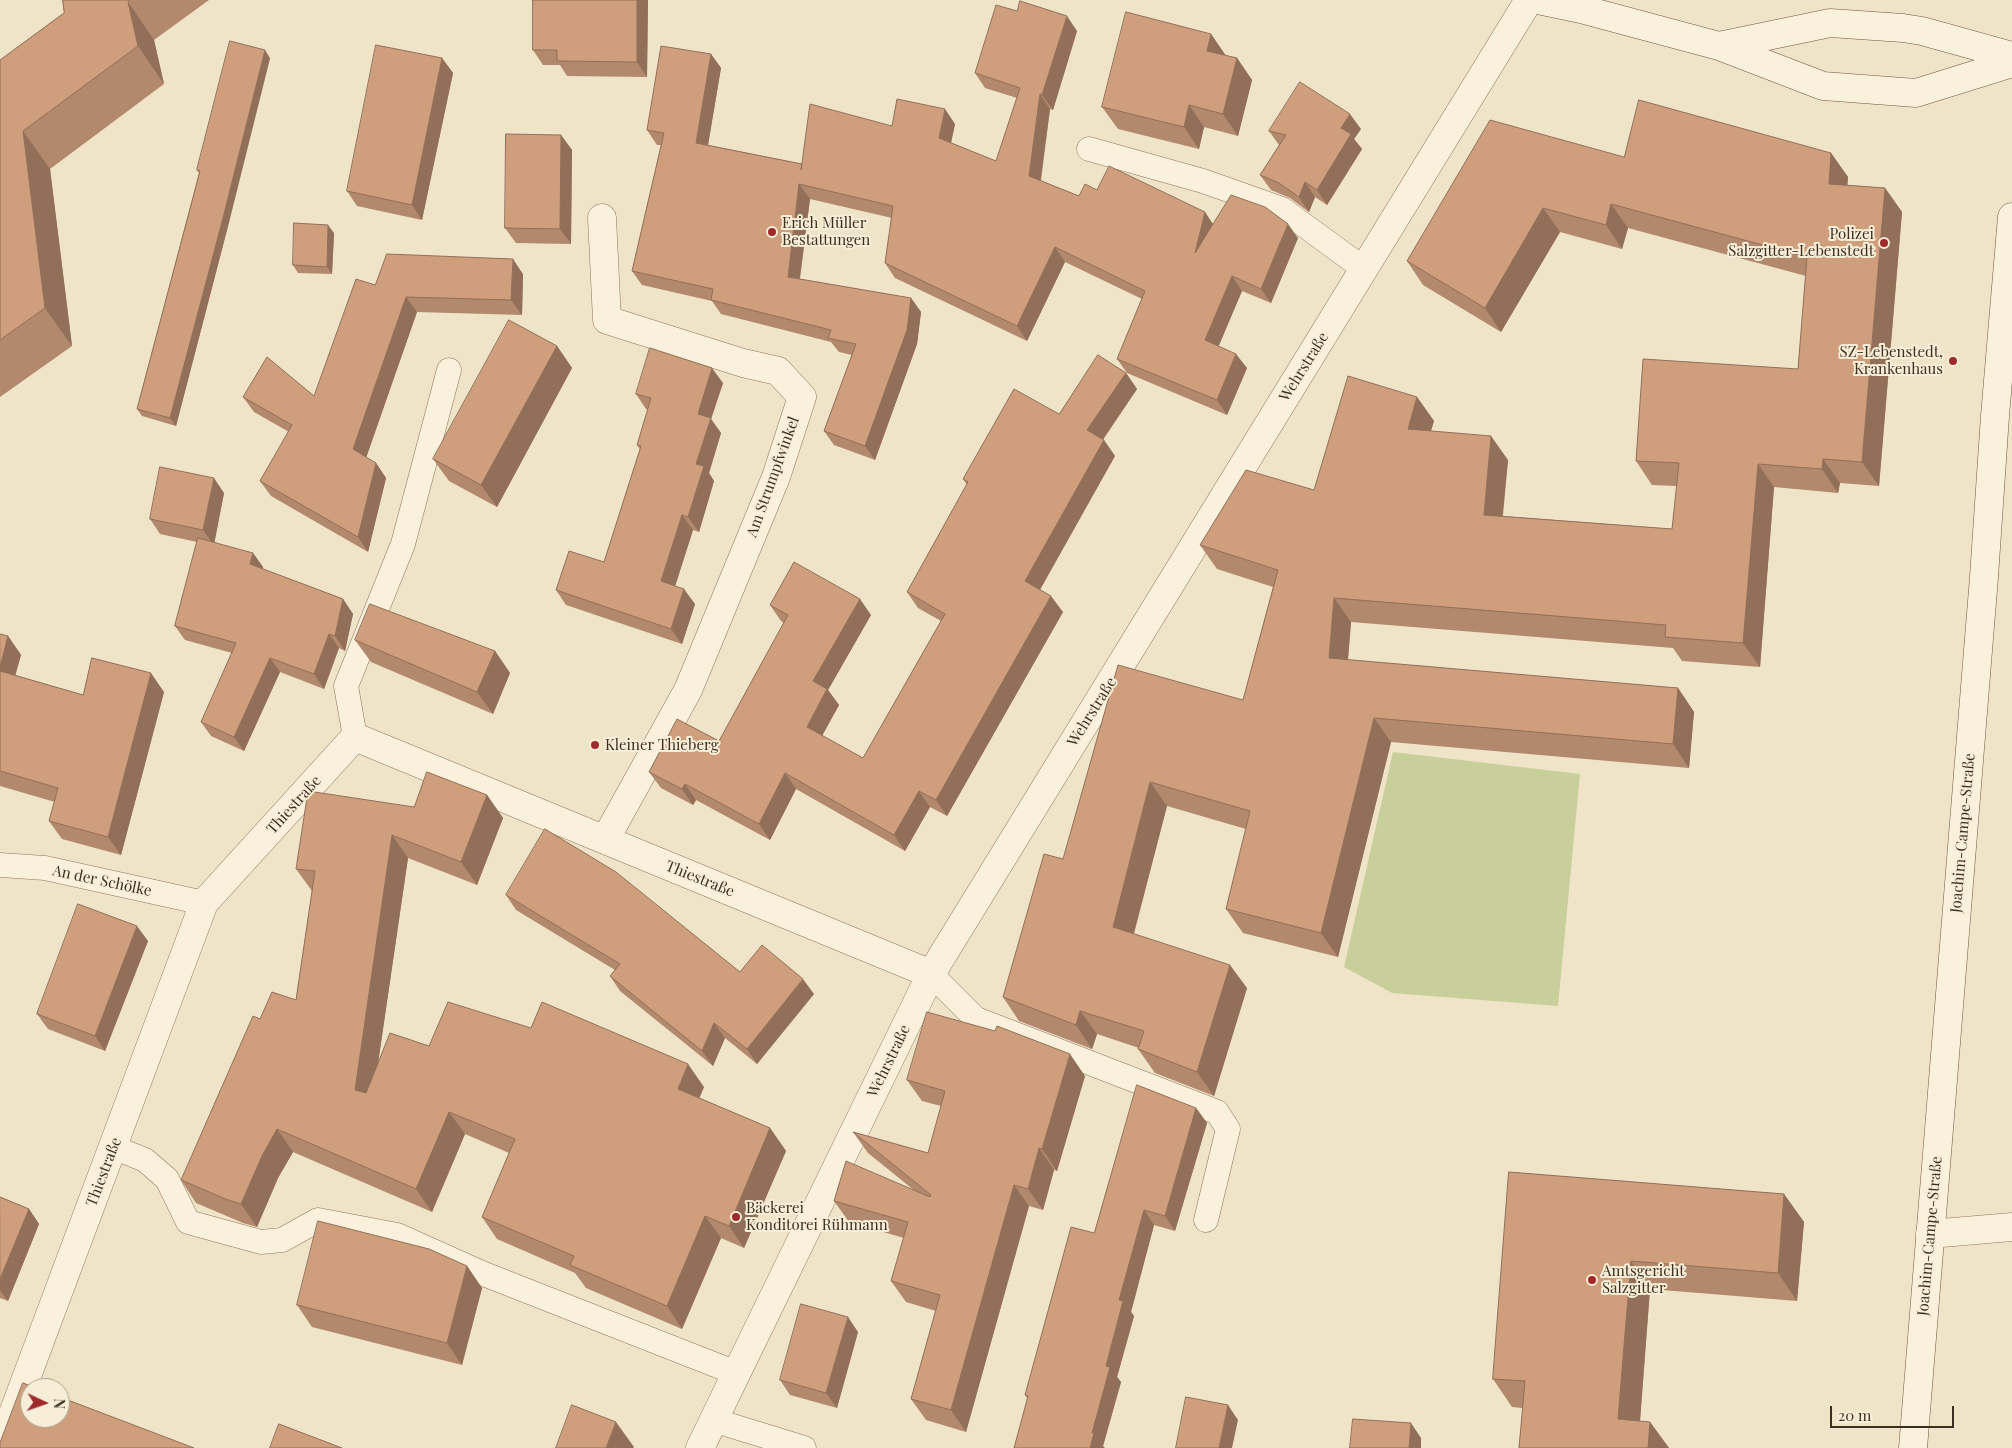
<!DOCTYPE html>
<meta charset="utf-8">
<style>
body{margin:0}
#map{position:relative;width:2012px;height:1448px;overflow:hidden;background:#f0e4c8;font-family:"Playfair Display",serif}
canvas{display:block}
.north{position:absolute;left:20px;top:1378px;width:50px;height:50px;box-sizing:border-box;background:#f7eed8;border:1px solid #ada18e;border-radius:50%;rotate:93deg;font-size:14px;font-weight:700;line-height:20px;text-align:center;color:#3d2e20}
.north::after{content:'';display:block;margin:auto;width:18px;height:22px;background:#9e2a2b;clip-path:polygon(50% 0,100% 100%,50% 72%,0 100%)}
.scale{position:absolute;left:1830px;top:1406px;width:124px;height:22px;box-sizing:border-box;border:2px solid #3d2e20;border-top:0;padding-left:6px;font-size:15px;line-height:18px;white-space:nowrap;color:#3d2e20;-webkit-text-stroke:4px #f7eed8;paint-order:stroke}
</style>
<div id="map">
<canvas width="2012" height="1448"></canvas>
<div class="north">N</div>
<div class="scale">20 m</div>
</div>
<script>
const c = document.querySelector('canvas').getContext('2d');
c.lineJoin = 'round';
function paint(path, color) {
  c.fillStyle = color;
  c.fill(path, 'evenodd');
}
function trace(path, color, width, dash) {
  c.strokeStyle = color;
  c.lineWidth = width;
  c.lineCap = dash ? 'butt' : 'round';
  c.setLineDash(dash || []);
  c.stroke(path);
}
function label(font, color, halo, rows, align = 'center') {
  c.font = font + ' "Playfair Display",serif';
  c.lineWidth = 4;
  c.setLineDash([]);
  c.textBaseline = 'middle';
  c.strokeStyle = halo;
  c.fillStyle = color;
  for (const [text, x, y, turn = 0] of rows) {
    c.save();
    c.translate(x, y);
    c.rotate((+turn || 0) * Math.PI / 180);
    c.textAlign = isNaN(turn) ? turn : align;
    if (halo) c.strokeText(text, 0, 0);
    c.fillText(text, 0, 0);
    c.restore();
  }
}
const green = new Path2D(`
 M1393 752 1580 774 1558 1006 1392 993 1344 967Z`);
const lane = new Path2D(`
 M1089 149 1203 181 1282 209 1364 269
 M355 737 346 686 403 544 449 370
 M0 865 45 868 204 903
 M931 974 976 1019 1217 1112 1228 1129 1206 1220
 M113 1147 145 1160 167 1179 188 1222 261 1242 282 1240 318 1220 397 1235 484 1274 736 1373
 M713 1420 804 1448`);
const street = new Path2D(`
 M602 218 607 320 743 363 778 371 802 397 776 477 688 690 605 840
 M1930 1234 2012 1227
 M0 1448 204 903 355 737 931 974
 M700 1448 931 974 1529 0`);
const secondary = new Path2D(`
 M1538 0 1581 9 1719 46 1823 86 1916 93 2012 63
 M1719 46 1830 23 1903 28 1922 31 2012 56
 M1913 1448 1984 577 1995 416 2012 217`);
const wall = new Path2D(`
 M63 0H209L154 40 164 84 50 169 72 346 0 397V60L64 13Z
 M533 0H648L647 77 567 76 560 65H543L533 50Z
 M1077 31 1053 110 1050 109 1041 181 1079 196 1097 190 1213 224 1298 238 1271 303 1242 291 1218 346 1247 368 1227 415 1127 373 1117 359 1142 299 1065 262 1027 341 895 278 885 263 892 218 810 199 800 279 911 298 921 312 917 344 875 460 834 445 824 431 852 355 839 352 831 342 721 314 712 301 642 285 632 271 661 145H657L647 130 711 54 721 68 708 145 802 164 892 126 955 124 951 143 996 161 1017 98 985 88 975 73Z
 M1211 34 1226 56 1237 58 1252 80 1238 136 1204 127 1199 149 1118 129 1102 107Z
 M270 58 227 230 176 426 142 416 137 409 199 173 197 170Z
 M442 58 453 73 422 220 357 206 347 191Z
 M1361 129 1354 139 1362 149 1327 205 1315 197 1309 212 1290 198 1271 190 1260 175 1279 145 1269 131Z
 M561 135 572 150 571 244 516 243 505 228Z
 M1831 153 1848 177 1847 185 1885 188 1902 212 1879 486 1840 483 1838 493 1774 487 1760 667 1682 661 1673 648 1351 622 1348 660 1678 688 1694 712 1689 768 1391 742 1338 957 1243 933 1226 909 1246 829 1167 806 1134 934 1247 988 1214 1096 1155 1073 1138 1049 1139 1048 1097 1034 1092 1049 1019 1021 1003 997 1063 859 1243 700 1273 587 1217 569 1200 545 1314 490 1417 397 1434 421 1431 431 1508 460 1503 516 1672 529 1677 486 1652 485 1636 461 1798 369 1806 276 1628 228 1622 249 1560 232 1501 332 1423 285 1407 261 1624 157Z
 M334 233 332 274 298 273 293 265Z
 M523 274 522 315 417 312 366 457 376 463 386 478 368 552 271 496 260 481 289 432 254 412 243 397 314 396 375 285Z
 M557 346 572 368 497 507 449 481 433 459Z
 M1126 373 1137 389 1103 440 1115 456 1040 589 1063 612 947 816 930 807 905 851 796 789 770 840 696 800 693 805 661 788 649 772 719 741 784 623 781 621 770 605 871 615 828 690 839 705 822 736 863 758 941 621 918 608 907 592 967 485 963 479 1059 414Z
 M723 383 711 419 721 433 709 473 714 481 699 532 693 530 675 586 695 604 682 644 566 605 556 590 604 562 640 449 637 445 648 409H646L636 394Z
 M224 493 214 543 253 553 263 567V569L343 599 353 614 345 651 339 648 324 689 280 672 244 751 211 736 201 722 232 653 185 640 175 626 197 542 160 534 150 519Z
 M0 634 8 636 21 655 15 675 83 695 164 692 121 855 62 839 49 821 55 802 0 786Z
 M355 640 495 651 510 673 493 714 371 662Z
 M487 795 503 818 477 885 408 858 378 1062 429 1046 704 1087 699 1098 770 1128 786 1151 744 1248 721 1238 682 1329 586 1288 575 1273 497 1239 482 1217 509 1153 465 1134 432 1212 293 1152 278 1178 257 1227 243 1223 196 1203 181 1180 260 1019 296 1000 312 891 296 869 414 807Z
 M506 895 740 972 814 994 757 1064 725 1038 713 1066 620 991 610 976 615 970 516 910Z
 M148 941 105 1051 48 1029 37 1014Z
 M1085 1076 1057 1171 1054 1170 1043 1210 1029 1206 966 1432 926 1420 911 1399 936 1311 906 1302 891 1281 904 1238 849 1222 834 1201 915 1191 868 1153 853 1132 928 1153 941 1106 922 1101 907 1080Z
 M1196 1108 1207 1123 1175 1231 1154 1225 1131 1312 1134 1316 1117 1377 1121 1382 1103 1446 1027 1398 1025 1395 1094 1233Z
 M1509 1172 1784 1194 1804 1222 1797 1301 1650 1289 1640 1421 1650 1422 1669 1448H1519L1523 1408 1512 1407 1493 1379Z
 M0 1197 29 1209 39 1224 8 1301 0 1298Z
 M467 1266 482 1288 462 1365 312 1327 297 1305Z
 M858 1332 837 1408 790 1395 780 1380Z`);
const shadedWall = new Path2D(`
 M637 0H648L647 77 637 62Z
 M128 2 154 40 164 84 138 46Z
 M1067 16 1077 31 1053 110 1042 95Z
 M1211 34 1226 56 1207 51Z
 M265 50 270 58 227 230 176 426 170 418Z
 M711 54 721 68 706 157 696 143Z
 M442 58 453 73 422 220 412 205Z
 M1237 58 1252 80 1238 136 1223 114Z
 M1040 94 1050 109 1039 190 1029 176Z
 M1189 105 1204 127 1199 149 1184 127Z
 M945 109 955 124 949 152 939 138Z
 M1350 114 1361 129 1354 139 1362 149 1327 205 1317 190 1341 128Z
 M23 131 50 169 72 346 45 308Z
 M561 135 572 150 571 244 560 229Z
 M1831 153 1848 177 1846 208 1829 184Z
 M1305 182 1315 197 1309 212 1299 197Z
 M799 184 810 199 798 291 788 277Z
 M1885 188 1902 212 1879 486 1862 462Z
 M1611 204 1628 228 1622 249 1606 225Z
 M1543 208 1560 232 1501 332 1485 308Z
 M1205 212 1215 227 1195 253Z
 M1288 224 1298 238 1271 303 1261 289Z
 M328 225 334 233 332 274 327 267Z
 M1055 247 1065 262 1027 341 1017 326Z
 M513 259 523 274 522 315 511 300Z
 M1232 276 1242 291 1215 355 1205 340Z
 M406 297 417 312 364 464 353 449Z
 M911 298 921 312 917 344 875 460 865 446Z
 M557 346 572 368 497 507 481 485Z
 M1236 354 1247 368 1227 415 1217 400Z
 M712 368 723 383 711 419 721 433 709 473 714 481 699 532 688 517 698 414Z
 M1126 373 1137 389 1098 446 1087 430Z
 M1417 397 1434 421 1424 453 1408 429Z
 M1491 436 1508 460 1500 539 1484 515Z
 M1104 440 1115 456 1036 597 1025 581Z
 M1823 459 1840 483 1838 493 1822 469Z
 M376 463 386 478 368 552 358 537Z
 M1758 464 1774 487 1760 667 1743 643Z
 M214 478 224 493 214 545 203 530Z
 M682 515 693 530 672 596 661 581Z
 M253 553 263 567 260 578 250 564Z
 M684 589 695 604 682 644 671 629Z
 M1051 596 1063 612 947 816 936 800Z
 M1334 598 1351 622 1346 682 1329 658Z
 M343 599 353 614 345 651 335 636Z
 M860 599 871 615 828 690 839 705 818 743 807 727 813 681Z
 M329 634 339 648 324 689 314 674Z
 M8 636 21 655 11 691 0 675V667Z
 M495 651 510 673 493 714 477 692Z
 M270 658 280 672 244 751 234 737Z
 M151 673 164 692 121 855 108 837Z
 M1678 688 1694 712 1689 768 1673 744Z
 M1374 718 1391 742 1338 957 1321 933Z
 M785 773 796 789 770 840 759 824Z
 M1150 782 1167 806 1129 951 1113 927Z
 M685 784 696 800 693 805 682 789Z
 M919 791 930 807 905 851 894 835Z
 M487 795 503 818 477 885 461 862Z
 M392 835 408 858 371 1112 355 1090Z
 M137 926 148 941 105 1051 95 1036Z
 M1230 965 1247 988 1214 1096 1197 1072Z
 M803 979 814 994 757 1064 747 1049Z
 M1080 1011 1097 1034 1092 1049 1076 1025Z
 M714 1023 725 1038 713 1066 702 1051Z
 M1070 1054 1085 1076 1057 1171 1042 1149Z
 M688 1064 704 1087 694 1111 678 1089Z
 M1196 1108 1207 1123 1175 1231 1165 1216Z
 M449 1112 465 1134 432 1212 416 1189Z
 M770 1128 786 1151 744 1248 729 1226Z
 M277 1129 293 1152 278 1178 257 1227 241 1204 262 1156Z
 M1039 1148 1054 1170 1043 1210 1028 1189Z
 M1014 1185 1029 1206 966 1432 951 1410Z
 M1784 1194 1804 1222 1797 1301 1778 1273Z
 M29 1209 39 1224 8 1301 0 1290V1279Z
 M1144 1210 1154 1225 1131 1312 1134 1316 1117 1377 1121 1382 1103 1446 1105 1448H1090L1092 1433 1119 1300Z
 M705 1216 721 1238 682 1329 667 1306Z
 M1631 1261 1650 1289 1638 1447 1618 1419Z
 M467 1266 482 1288 462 1365 447 1343Z
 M848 1317 858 1332 837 1408 826 1393Z
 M1228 1405 1238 1420 1232 1448H1219Z
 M616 1422 634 1447 633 1448H606Z
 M1650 1422 1669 1448H1648Z
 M1411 1423 1421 1438V1448H1409Z`);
const building = new Path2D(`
 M63 0H130L128 2 138 46 23 131 45 308 0 340V60L64 13Z
 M533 0H637V62L557 61V50H533Z
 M1020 1 1067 16 1042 95 1040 94 1029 176 1079 196 1085 184 1097 190 1109 166 1205 212 1195 253 1231 195 1265 207 1288 224 1261 289 1232 276 1205 340 1236 354 1217 400 1117 359 1145 291 1055 247 1017 326 885 263 893 206 799 184 788 277 911 298 907 330 865 446 824 431 856 344 828 338 831 330 711 300 713 289 632 271 664 133 647 130 661 46 711 54 696 143 802 164 801 170 810 104 892 126 897 99 945 109 939 138 996 161 1020 88 975 73 996 5 1017 11Z
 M1126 12 1211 34 1207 51 1237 58 1223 114 1189 105 1184 127 1102 107Z
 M230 41 265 50 222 222 170 418 137 409 200 171 197 170Z
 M376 45 442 58 412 205 347 191Z
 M1300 82 1350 114 1341 128 1351 134 1317 190 1305 182 1299 197 1279 183 1260 175 1286 135 1269 131Z
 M1639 100 1831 153 1829 184 1885 188 1862 462 1823 459 1822 469 1758 464 1743 643 1665 637 1666 625 1334 598 1329 658 1678 688 1673 744 1374 718 1321 933 1226 909 1250 811 1150 782 1113 927 1230 965 1197 1072 1138 1049 1144 1031 1080 1011 1076 1025 1003 997 1044 854 1063 859 1118 665 1243 700 1278 570 1200 545 1246 470 1314 490 1348 376 1417 397 1408 429 1491 436 1484 515 1672 529 1679 463 1636 461 1643 359 1798 369 1807 257 1611 204 1606 225 1543 208 1485 308 1407 261 1490 120 1624 157Z
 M506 134 561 135 560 229 505 228Z
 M294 223 328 225 327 267 293 265Z
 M387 254 513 259 511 300 406 297 353 449 376 463 358 537 260 481 292 425 243 397 267 357 314 396 356 279 375 285Z
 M509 320 557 346 481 485 433 459Z
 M650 348 712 368 698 414 711 418 696 464 704 466 688 517 682 515 661 581 684 589 671 629 556 590 569 551 604 562 641 446 637 445 651 398 636 394Z
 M1098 355 1126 373 1087 430 1104 440 1025 581 1051 596 936 800 919 791 894 835 785 773 759 824 685 784 682 789 649 772 677 719 719 741 788 615 770 605 794 562 860 599 813 681 827 689 807 727 863 758 945 614 907 592 968 482 963 479 1014 389 1059 414Z
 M160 467 214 478 203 530 150 519Z
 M198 538 253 553 250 564 343 599 335 636 329 634 314 674 270 658 234 737 201 722 236 643 175 626Z
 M370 604 495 651 477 692 355 640Z
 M0 634 8 636 0 667Z
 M92 658 151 673 108 837 49 821 58 788 0 771V671L83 695Z
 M427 772 487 795 461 862 392 835 355 1090 366 1093 390 1033 429 1046 448 1002 531 1028 542 1002 688 1064 678 1089 770 1128 729 1226 705 1216 667 1306 570 1265 574 1256 482 1217 515 1139 449 1112 416 1189 277 1129 262 1156 241 1204 228 1200 181 1180 253 1016 260 1019 272 992 296 1000 315 871 296 869 308 791 414 807Z
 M545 829 616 872 740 972 762 945 803 979 747 1049 714 1023 702 1051 610 976 620 964 506 895Z
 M78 904 137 926 95 1036 37 1014Z
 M927 1012 995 1031 997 1026 1070 1054 1042 1149 1039 1148 1028 1189 1014 1185 951 1410 911 1399 940 1295 891 1281 908 1222 834 1201 846 1161 930 1197 931 1195 853 1132 928 1153 945 1091 907 1080Z
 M1137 1085 1196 1108 1165 1216 1144 1210 1119 1300 1123 1301 1106 1366 1110 1367 1092 1433H1094L1090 1448H1014L1028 1396 1025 1395 1071 1227 1094 1233Z
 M1509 1172 1784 1194 1778 1273 1631 1261 1618 1419 1650 1422 1648 1448H1519L1525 1381 1493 1379Z
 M0 1197 29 1209 0 1279Z
 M318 1221 429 1249 467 1266 447 1343 297 1305Z
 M801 1304 848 1317 826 1393 780 1380Z
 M23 1383 36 1388H30V1418H60V1397L194 1448H0V1443Z
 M1186 1397 1228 1405 1219 1448H1176Z
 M572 1405 616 1422 606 1448H556Z
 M1353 1419 1411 1423 1409 1448H1350Z
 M279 1424 342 1448H270Z`);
const markers = [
 [772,232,5,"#9e2a2b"],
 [1884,243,5,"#9e2a2b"],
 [1953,361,5,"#9e2a2b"],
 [595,745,5,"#9e2a2b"],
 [736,1217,5,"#9e2a2b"],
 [1592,1280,5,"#9e2a2b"]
];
const poiNames = [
 ["Erich Müller",782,223],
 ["Bestattungen",782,240],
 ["Polizei",1874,234,"right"],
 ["Salzgitter-Lebenstedt",1874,251,"right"],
 ["SZ-Lebenstedt,",1943,352,"right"],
 ["Krankenhaus",1943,369,"right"],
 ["Kleiner Thieberg",605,745],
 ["Bäckerei",746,1208],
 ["Konditorei Rühmann",746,1225],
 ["Amtsgericht",1602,1271],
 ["Salzgitter",1602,1288]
];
const streetNames = [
 ["Wehrstraße",1304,367,-58],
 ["Am Strumpfwinkel",773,477,-70],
 ["Wehrstraße",1092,712,-58],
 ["Thiestraße",294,805,-48],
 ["Joachim-Campe-Straße",1963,833,-85],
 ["Thiestraße",700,879,22],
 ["An der Schölke",102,881,12],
 ["Wehrstraße",889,1061,-64],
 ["Thiestraße",104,1172,-69],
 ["Joachim-Campe-Straße",1930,1236,-85]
];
paint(green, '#c9cf9b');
trace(lane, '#8d765c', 25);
trace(street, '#8d765c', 29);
trace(secondary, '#6f573f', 29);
trace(lane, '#faf1dc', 24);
trace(street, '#faf1dc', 28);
trace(secondary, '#faf1dc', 28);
paint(wall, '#b2896c');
paint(shadedWall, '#916f58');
paint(building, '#cf9f7d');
trace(building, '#916f58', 1);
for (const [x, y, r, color] of markers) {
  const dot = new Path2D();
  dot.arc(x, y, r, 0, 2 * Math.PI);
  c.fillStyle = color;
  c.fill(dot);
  trace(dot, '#f7eed8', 2);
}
label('15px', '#3d2e20', '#f7eed8', poiNames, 'left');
label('15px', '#3d2e20', '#f7eed8', streetNames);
</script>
